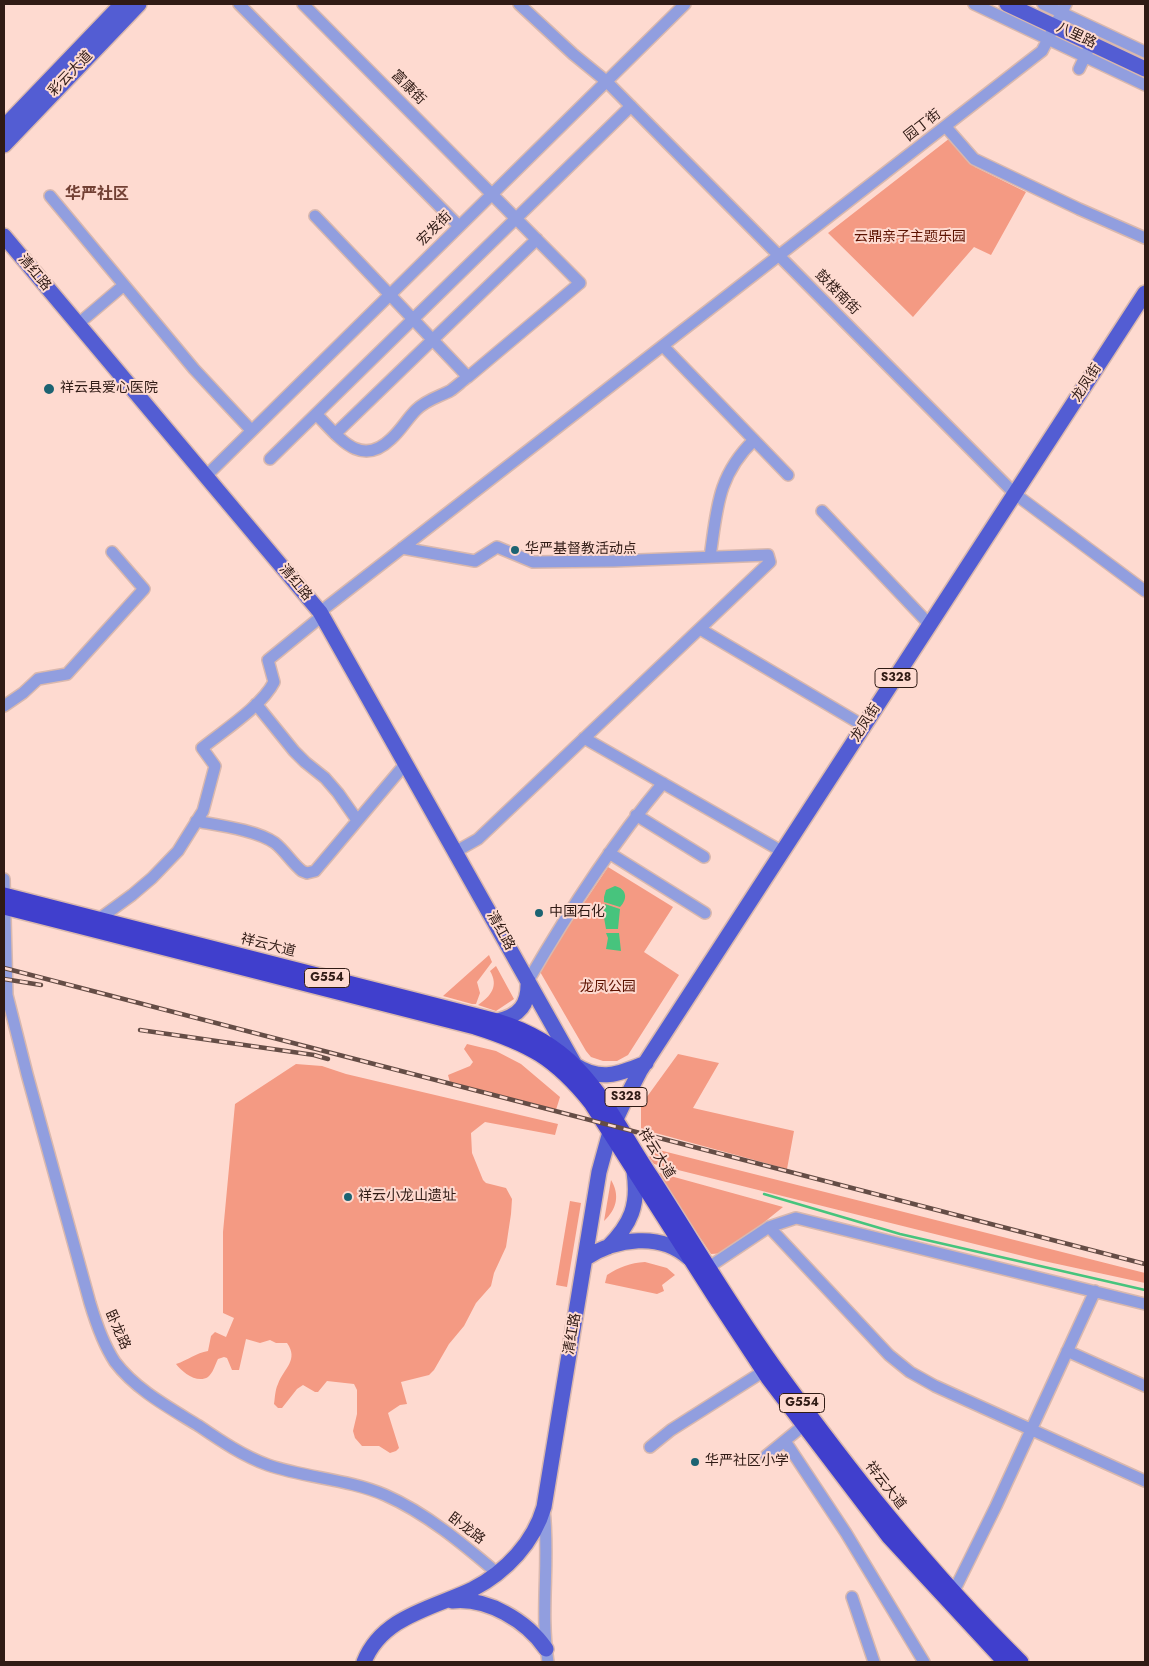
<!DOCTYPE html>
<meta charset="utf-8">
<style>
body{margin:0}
#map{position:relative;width:1149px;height:1666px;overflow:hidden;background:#fedad0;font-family:Jost,sans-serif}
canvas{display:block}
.frame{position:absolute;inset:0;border:5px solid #301b15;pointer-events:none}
</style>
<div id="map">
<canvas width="1149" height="1666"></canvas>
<div class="frame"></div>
</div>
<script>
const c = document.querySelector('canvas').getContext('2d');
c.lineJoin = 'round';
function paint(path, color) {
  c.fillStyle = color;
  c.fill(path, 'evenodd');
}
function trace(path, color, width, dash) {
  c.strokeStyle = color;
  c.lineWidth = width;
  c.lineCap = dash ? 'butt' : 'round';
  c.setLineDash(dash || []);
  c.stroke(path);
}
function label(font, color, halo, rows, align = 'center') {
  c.font = font + ' Jost,"Noto Sans SC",sans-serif';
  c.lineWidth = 4;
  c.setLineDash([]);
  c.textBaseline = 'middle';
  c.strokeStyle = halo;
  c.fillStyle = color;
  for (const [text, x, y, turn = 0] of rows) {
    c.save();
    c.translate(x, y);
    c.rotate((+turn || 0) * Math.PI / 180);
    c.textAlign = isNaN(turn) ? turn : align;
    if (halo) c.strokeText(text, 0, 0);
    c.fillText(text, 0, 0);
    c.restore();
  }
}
const green = new Path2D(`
 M950 138 975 167 1026 192 991 255 974 247 913 317 828 233Z
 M608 867 673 907 644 952 679 975 628 1055 617 1061H603L591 1057 586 1051 539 970Z
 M489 955 492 962 477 982 480 993 476 1004H472L443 996Z
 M496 966 514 999 496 1011 478 1005C491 996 499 986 490 971Z
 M467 1044 496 1051 521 1064 560 1097 555 1113 451 1086 448 1075 470 1066 473 1062 464 1049Z
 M678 1054 719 1063 693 1108 794 1131 787 1169 641 1129V1105Z
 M296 1064 322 1066 346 1074 558 1124 555 1135 485 1122 471 1133 472 1153 483 1180 486 1183 506 1188 512 1199 511 1214 506 1247 494 1273 491 1286 476 1303 464 1326 449 1344 434 1370 429 1375 401 1382 407 1404 400 1405 388 1413 399 1448 396 1451 390 1453 379 1446H362L355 1438 353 1431 357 1414V1390L354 1384 327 1381 318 1392H315L303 1385 297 1389 282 1408H278L274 1404C275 1398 275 1390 278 1384 284 1368 299 1360 287 1343H276L270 1340 260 1343 246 1339 239 1370H232L227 1358 224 1357 218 1359C215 1365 213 1373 208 1377 197 1384 182 1372 176 1364 188 1360 196 1353 208 1351L211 1336 215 1332 226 1337 234 1318 223 1313V1232L235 1104Z
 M655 1149 1145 1273V1283L1039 1260 654 1164 649 1157Z
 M656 1172 783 1207 726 1253 711 1254Z
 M611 1180C620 1195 617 1209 604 1221Z
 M570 1201 581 1203 567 1287 556 1285Z
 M645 1262 667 1268 675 1275 662 1285 664 1291 657 1294 605 1283 607 1275C619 1267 630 1263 645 1262Z`);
const water = new Path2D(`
 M615 886C627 889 628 899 620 907L604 902V897L606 890Z
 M605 904 620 909 618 929H606L603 912Z
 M606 933H619L621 951 606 949 608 938Z`);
const stream = new Path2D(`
 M764 1194 900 1234 1145 1290`);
const minor = new Path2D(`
 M239 4 459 226
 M303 4 580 283 468 377C462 381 456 387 450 391 438 397 426 400 416 410 407 419 401 430 391 439 360 469 338 436 316 414
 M519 4 573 54 606 81 1015 494 1145 591
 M974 4 1145 85
 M1043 4 1145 52
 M1079 69 1088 50
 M946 127 974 159 1079 209 1145 238
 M50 196 194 369 251 430
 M315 216 468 377
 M78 324 124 285
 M663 346 788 475
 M335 434 537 239
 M270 459 631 106
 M206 476 685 4
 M822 511 930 625
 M402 548 475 561 497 547 533 562 613 561 768 555 770 562 478 839 455 852
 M710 557C717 509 717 476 754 440
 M320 612 1042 51 1066 4
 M700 629 864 726
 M256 704 294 751 305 762 325 778 338 793 357 820
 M4 706 23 693 38 679 67 674 144 589 112 552
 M584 738 783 852
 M636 815 704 857
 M196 821C217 825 257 830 275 843 285 851 292 863 302 871L307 873 315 871 406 763
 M609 853 705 913
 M4 879 7 995 27 1074 90 1303C96 1323 103 1344 115 1362 136 1390 170 1408 199 1426 221 1441 243 1456 268 1465 306 1478 348 1479 385 1495 426 1513 463 1544 497 1573
 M99 919 132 895 152 878 178 851 203 811 215 766 202 748C223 731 262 706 274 682L268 660 322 616
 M528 981C568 912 612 844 663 783
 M769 1227 889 1355 910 1372 935 1386 1145 1481
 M709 1267 769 1227 796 1218 1145 1304
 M1067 1351 1145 1386
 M785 1441 846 1533 924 1662
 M650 1447 671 1430 764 1371
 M766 1456 804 1425
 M544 1509C550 1561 540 1610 548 1662
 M954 1591 996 1506 1095 1291
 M852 1597 874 1662`);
const major = new Path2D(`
 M1007 4 1145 69
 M4 127 122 4
 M4 145 139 4
 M4 236 320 612 575 1065
 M497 1021C520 1016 529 1004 528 981
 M575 1065C601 1082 619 1074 646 1063
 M608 1247C631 1224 639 1205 634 1172
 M586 1258C616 1238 661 1232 689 1258
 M452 1601C487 1597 527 1621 546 1649
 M364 1662C382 1616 434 1608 473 1589 506 1572 534 1542 544 1507L599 1172 610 1132 624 1102 640 1071 1145 293`);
const highway = new Path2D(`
 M4 895 497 1021C586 1048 605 1107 652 1178 692 1240 730 1305 773 1365 849 1470 929 1572 1021 1662
 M4 907 475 1027C529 1044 555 1058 591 1103L716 1299 768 1378 889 1537 1005 1662`);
const rail = new Path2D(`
 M4 968 1145 1264
 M4 979 41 985
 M140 1030 314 1055 328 1059`);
const markers = [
 [49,389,6,"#1c6372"],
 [515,550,5,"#1c6372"],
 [539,913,5,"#1c6372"],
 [348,1197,5,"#1c6372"],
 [695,1462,5,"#1c6372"]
];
const shields = [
 [896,678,42],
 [327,978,45],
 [626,1097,42],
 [802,1403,45]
];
const shieldNames = [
 ["S328",896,678],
 ["G554",327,978],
 ["S328",626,1097],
 ["G554",802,1403]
];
const streetNames = [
 ["八里路",1076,36,25],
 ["彩云大道",71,74,-46],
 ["富康街",408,88,45],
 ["园丁街",923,126,-38],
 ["宏发街",435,229,-45],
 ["清红路",34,273,50],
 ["鼓楼南街",837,293,45],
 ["龙凤街",1087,383,-57],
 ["清红路",295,583,50],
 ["龙凤街",866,723,-57],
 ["清红路",500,931,61],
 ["祥云大道",268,946,14],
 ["祥云大道",656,1154,58],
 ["卧龙路",117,1330,66],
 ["清红路",573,1334,-80],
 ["祥云大道",885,1486,52],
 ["卧龙路",466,1529,37]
];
const parkNames = [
 ["云鼎亲子主题乐园",910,238],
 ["龙凤公园",608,988]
];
const poiNames = [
 ["祥云县爱心医院",60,389],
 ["华严基督教活动点",525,550],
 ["中国石化",549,913],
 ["祥云小龙山遗址",358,1197],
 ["华严社区小学",705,1462]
];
const quarterNames = [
 ["华严社区",97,195]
];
paint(green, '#f49a83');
paint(water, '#47c47d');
trace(stream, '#47c47d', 2.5);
trace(minor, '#d9b8ae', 14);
trace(major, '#d9b8ae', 18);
trace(highway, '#d9b8ae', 18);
trace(minor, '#919edf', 11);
trace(major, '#535dd3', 15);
trace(highway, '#403fcd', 15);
trace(rail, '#654d46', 4.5);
trace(rail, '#fedad0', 2.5, [8]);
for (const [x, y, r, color] of markers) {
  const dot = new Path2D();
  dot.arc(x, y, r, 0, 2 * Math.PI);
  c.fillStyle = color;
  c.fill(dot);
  trace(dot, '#fedad0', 2);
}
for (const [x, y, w] of shields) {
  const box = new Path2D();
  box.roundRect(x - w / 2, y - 9.5, w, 19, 4);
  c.fillStyle = '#fedad0';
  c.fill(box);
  trace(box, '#301b15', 1);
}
label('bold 12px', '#301b15', null, shieldNames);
label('14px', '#301b15', '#fedad0', streetNames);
label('14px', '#5c1201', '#fedad0', parkNames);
label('14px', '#301b15', '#fedad0', poiNames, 'left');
label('bold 16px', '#724034', '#fedad0', quarterNames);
</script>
